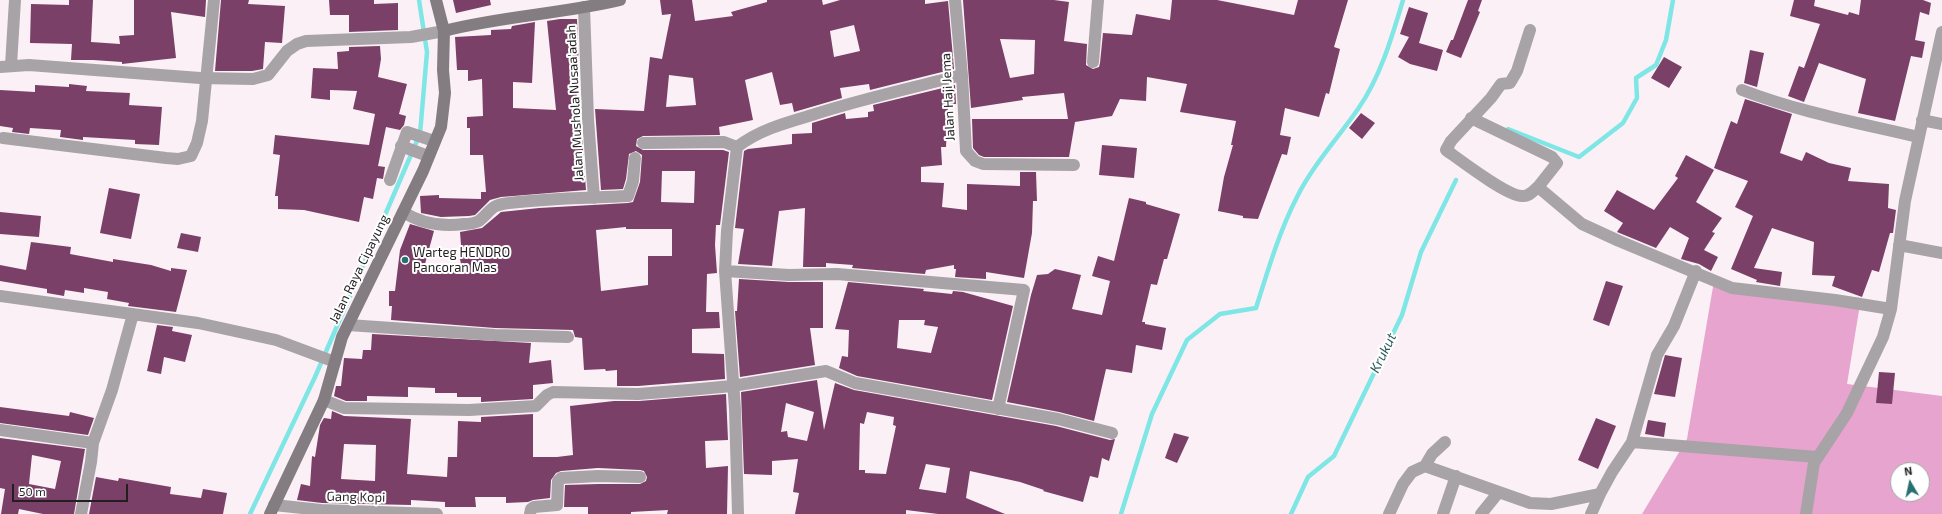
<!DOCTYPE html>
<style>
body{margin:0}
#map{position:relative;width:1942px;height:514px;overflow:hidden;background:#fbf0f6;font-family:"Exo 2",sans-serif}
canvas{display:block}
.north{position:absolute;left:1890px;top:462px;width:40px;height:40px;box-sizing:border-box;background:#fff;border:1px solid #a7a5a6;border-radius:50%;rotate:351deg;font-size:11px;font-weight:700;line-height:16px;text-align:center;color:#231f21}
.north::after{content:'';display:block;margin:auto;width:14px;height:18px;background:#257070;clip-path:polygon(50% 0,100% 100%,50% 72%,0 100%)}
.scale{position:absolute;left:12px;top:484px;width:116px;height:18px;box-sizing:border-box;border:2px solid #231f21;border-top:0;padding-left:5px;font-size:12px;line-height:14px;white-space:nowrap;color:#231f21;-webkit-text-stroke:3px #fff;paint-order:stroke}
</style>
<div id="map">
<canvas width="1942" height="514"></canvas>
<div class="north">N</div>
<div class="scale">50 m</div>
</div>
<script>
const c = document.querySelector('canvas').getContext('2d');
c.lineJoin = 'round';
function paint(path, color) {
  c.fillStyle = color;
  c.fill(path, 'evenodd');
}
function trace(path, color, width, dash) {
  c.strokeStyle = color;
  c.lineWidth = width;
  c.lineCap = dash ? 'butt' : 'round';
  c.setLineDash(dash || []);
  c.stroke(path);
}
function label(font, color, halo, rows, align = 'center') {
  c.font = font + ' "Exo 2",sans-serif';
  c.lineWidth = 4;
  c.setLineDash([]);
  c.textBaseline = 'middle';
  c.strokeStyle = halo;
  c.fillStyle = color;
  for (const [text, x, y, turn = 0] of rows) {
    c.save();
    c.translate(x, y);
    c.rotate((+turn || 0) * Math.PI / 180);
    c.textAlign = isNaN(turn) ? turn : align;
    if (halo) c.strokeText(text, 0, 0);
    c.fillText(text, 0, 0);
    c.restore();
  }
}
const forest = new Path2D(`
 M1714 281 1861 298 1847 384 1942 396V514H1642L1687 439ZM1898 470H1922V494H1898Z`);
const stream = new Path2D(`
 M1508 129 1579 157 1623 123 1637 98 1636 78 1656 65 1666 40 1673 0
 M250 514 315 377 420 134 427 52 419 0
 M1121 514 1152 414 1187 340 1220 314 1256 308C1268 270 1279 232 1297 197 1313 165 1338 138 1358 109 1380 78 1392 37 1403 0
 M1291 514 1308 477 1334 456 1402 315 1421 252 1456 180`);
const building = new Path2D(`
 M69 0H93L91 42 120 44 119 36 134 35V0H206L205 17 171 12 176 58 122 64V62L93 60H71L72 44 30 43 31 4 69 5Z
 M221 0H249L248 4 285 6 282 43 265 42 263 69 252 71H215Z
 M329 0H374V4L398 3V30L349 32V15H330Z
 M453 0H490L491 5 456 13Z
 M660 0H692L695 21 733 16 731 12 767 2V0H822L823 5 840 0H925V4L948 1 954 69 870 90 869 84 840 88 842 98 794 112 792 103 780 105 772 72 745 80 753 120 719 127 720 135 643 136 637 139 636 146 643 150H723L729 152 720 225H716L715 245 717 273 707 274 706 312H719L720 328 692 329V353L724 354 725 379 638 386H617V370L606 371 605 369 584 370 582 338 575 337 573 330 495 328 391 320 392 306H389V291H395L400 250 410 224 434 231 425 264 462 269 460 259 462 258 460 232 482 228 501 212 539 208 628 203 633 202 640 182 642 155 636 151 629 154 626 179 623 189 601 190 595 109 644 111 650 57 662 59 671 14 662 15ZM854 25 860 51 834 57 830 31ZM669 75 693 78 696 105 666 107ZM662 171H695L694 203 661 202ZM626 227V229H672V256H648V285L601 291 596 230Z
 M963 0H1054L1069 2 1064 41 1087 44 1086 65 1093 69 1099 67 1100 63 1103 33 1132 35 1136 14 1170 20 1172 0H1217L1294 15 1298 0H1348L1334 47 1340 49 1329 94 1326 93 1319 117 1285 108 1280 135 1291 137 1287 155 1282 154 1258 219 1243 218V216L1218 211 1224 177 1233 145H1231L1236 121 1180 112 1187 84 1147 77 1146 101 1120 99 1112 116 1075 122 1069 157H984L979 155 973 148 972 119H1068L1064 93 1022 97 1023 100 971 108ZM1000 39 1035 40 1034 74 1010 78Z
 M1468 0H1482L1478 11 1480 12 1461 58 1446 52 1451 40H1453Z
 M1794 0H1815L1814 6 1848 15 1849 12 1859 15 1861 0H1923L1931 3 1929 15 1920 12 1915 40 1925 42 1922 58 1911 56 1895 121 1858 113 1866 79 1819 63 1804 102 1788 96 1799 66 1804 68 1820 24 1790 16Z
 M1409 7 1428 13 1419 43 1443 50 1437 71 1410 64 1398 57 1409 37 1400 34Z
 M560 19H577L579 74H575L578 109H580L586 190 501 197 490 200 475 215 469 216 441 217 421 213 420 196 439 195V198L481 199V192H486L483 155H470V128H467V117L483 116 482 79 468 81V70H457L455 37 491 35V30L511 29 512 26 535 22 532 83 513 82V108L556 110 547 21Z
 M380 46 381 59 378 77 407 84 399 114 406 116 404 125 400 130 386 127 378 166 385 167 383 179 377 178 373 199 364 197 359 222 304 210 278 209V196H275L280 155 273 154 275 135 369 145 375 114 353 109 357 91 330 90V100L311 98 313 68 338 69 337 52 349 51V47Z
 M1750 50 1764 53 1757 87 1744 83Z
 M1664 57 1682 67 1669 88 1651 78Z
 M69 84 87 86 86 91 130 93 129 105 162 107 159 145 135 144V140L83 137V140L60 137 61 130 30 128 29 134 12 132 13 128 0 126V90L35 92V85L69 87Z
 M955 85 956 104H948L946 147H941L942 165 921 167V182L944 183 942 207 967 210V184L1020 186V172H1036L1037 201H1033L1032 233 1024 278 986 272V279L955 277 956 269H954V265L926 270 925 274 852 268 853 265 826 263V267H803L805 208 779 211 772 266 738 264 744 229 735 228 744 151 748 149 792 144V134L812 133V123L845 113 846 119 868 117V112L874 111 873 105Z
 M1745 99 1792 114 1780 153 1802 161 1806 152 1829 163 1851 168 1848 181 1889 184 1888 208 1896 210 1893 233H1890L1879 272 1872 270 1862 297 1832 286 1835 276 1812 275 1814 242 1772 228 1754 268 1782 272 1780 286 1756 282 1757 280 1731 269 1753 216 1735 207 1748 181 1714 168 1731 121 1737 124Z
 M1361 113 1375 123 1362 139 1349 128Z
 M1102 145 1137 148 1134 178 1099 175Z
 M1686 155 1714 170 1696 202 1722 218 1712 232 1715 233 1704 250 1718 257 1711 271 1699 264 1681 259 1689 238 1670 227 1656 248 1617 232 1623 223 1604 211 1617 190 1654 210 1678 178 1675 176Z
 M109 188 140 194 131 239 100 233Z
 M1129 198 1146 202V204L1180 214 1167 259H1164L1157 285 1151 284 1142 322H1145V324L1166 328 1162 350 1136 345 1132 373 1106 369 1094 421 1059 412 1007 402 1031 295 1037 275 1048 274 1055 269 1081 275 1072 309 1102 315 1110 281 1092 276 1098 256 1114 261Z
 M0 212 41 216 39 237 0 234Z
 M181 233 201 237 198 252 177 248Z
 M31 242 71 247 70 254 113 262V259L151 265 171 271V268L187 270 176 312 128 306 129 303 107 299 108 292 84 288V293L65 290 64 296 47 293V289L0 281V265L26 270Z
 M739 279 789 282H823V328H810L815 365 740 377 735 311H737Z
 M1606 281 1623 286 1609 326 1593 320Z
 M848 282 924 289 923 291 952 294 953 291 963 292 1013 306 992 400 857 376 839 368 842 356 848 357 849 330 835 329ZM899 320H925L924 325 938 327 931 353 897 348Z
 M157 325 173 327 172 331 192 335 185 362 164 357 161 374 147 371Z
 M372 334 531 343 529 363 551 360 553 383 533 385V399L481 402V397H457V393H435V388L408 387V397L367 396V401H346L334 396 336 386H341L344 358 362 359 363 350H371Z
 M1665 355 1682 358 1675 397 1654 394Z
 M1879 372 1895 373 1892 404 1876 403Z
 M817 380 824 430 835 383 854 390 1056 426 1110 440 1115 439 1109 461 1102 458 1098 478 1090 476 1083 502 1043 491 1044 490 1020 482 970 471 966 498 1005 514H938L906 510V514H795L799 493 793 492 798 459 772 461V475L744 474 741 392ZM786 403 814 412 807 441 788 437 787 431 781 432ZM867 412 894 417 893 425 896 426 886 474 865 473V470H859L860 423 864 424ZM926 464 950 468 946 493 919 489Z
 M726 394 728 440 705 441 706 468 728 466 727 514H667L668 510 631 512V514H588V507H564L565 485 598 484H640L646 481 647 477 644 471 640 470 598 468 561 471 556 473 551 480 550 498 533 500 528 502 506 503V497H475L476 507H445V502L411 500V505L322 503 297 500 301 484 310 486 312 456 315 457 320 425 324 418 331 419 332 411 344 416 411 419 407 474 447 477 448 457H457L458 421 481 422V417L533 414V457H557L573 455 570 406 614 401H639ZM344 444 376 445 375 481 341 479Z
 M0 407 69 416 70 412 94 418 88 435 0 423Z
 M1596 418 1616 426 1598 469 1578 460Z
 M1648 420 1666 423 1664 437 1645 434Z
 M1174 433 1189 437 1177 463 1165 458Z
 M0 438 85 449 74 514H43L19 509 18 514H1L5 489 0 488ZM32 455 61 461 55 489 29 484Z
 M96 477 118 481 119 478 171 487 170 494 201 498 203 489 227 493 223 514H89Z`);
const street = new Path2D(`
 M955 0 962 75 966 151 975 161 983 164 1074 165
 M584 7 588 119 594 198
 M1530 30 1517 71 1510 83 1501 84 1491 98 1451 141 1446 150C1460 160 1507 196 1522 196 1529 197 1533 191 1538 187
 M1093 62 1098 0
 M11 65 15 0
 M0 67 29 65 200 78 253 79 268 75 287 51 297 44 306 41 411 37 444 31
 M1742 90C1799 112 1859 123 1918 137
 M1471 118 1552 157 1557 163 1538 187 1582 224 1619 241 1732 288 1835 300 1891 309
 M1922 120 1942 124
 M3 138 166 158 178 159 191 156 197 143 202 121 214 0
 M643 143 724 142 737 147
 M401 146 428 156
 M390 180 407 132 434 141
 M403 212C422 224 442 227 464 224 469 224 475 223 479 221 492 210 490 205 509 203 548 198 588 198 628 196L633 181 635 158
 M1899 245 1942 253
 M725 271 789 275 837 274 1024 290 998 409
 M0 296 198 323 276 340 335 362
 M348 325 495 335 568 337
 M324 400 344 408 469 410 536 406 547 395 553 392 638 394 689 390 732 386 826 371 855 383 1058 419 1112 433
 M0 430 93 443
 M1632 442 1817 457
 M1425 466 1432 454 1445 442
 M274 505 321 510 437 514
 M81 514 91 462 93 443 112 390 133 314
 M530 514 531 509 534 507 557 505 558 481 561 478 598 476 640 477
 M738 514 735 409 725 271 727 231 737 147C759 130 785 123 812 115 861 99 912 88 962 75
 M1389 514 1403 484 1412 472 1425 466 1530 503 1551 504 1600 494 1612 472 1632 442 1657 355 1674 326 1696 271
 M1443 514 1456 476
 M1481 514 1498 493
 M1591 514 1600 494
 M1806 514 1814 463 1847 413 1883 337 1891 309 1905 201 1942 32`);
const secondary = new Path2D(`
 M444 31C502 16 562 14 620 0
 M270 514 324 400 342 337 423 171 441 127 445 93 443 70 444 31 436 0`);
const markers = [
 [405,260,4,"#257070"]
];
const streetNames = [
 ["Jalan Haji Jema",948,97,-93],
 ["Jalan Mushola Nusaa'adah",575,103,-93],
 ["Jalan Raya Cipayung",359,269,-64],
 ["Gang Kopi",356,497,1]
];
const poiNames = [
 ["Warteg HENDRO",413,253],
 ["Pancoran Mas",413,268]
];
const waterNames = [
 ["Krukut",1383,353,-64]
];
paint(forest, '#e7a4ce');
trace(stream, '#7fe6e6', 4.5);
paint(building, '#7b4068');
trace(street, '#a8a3a6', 12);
trace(secondary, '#837d81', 12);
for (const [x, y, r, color] of markers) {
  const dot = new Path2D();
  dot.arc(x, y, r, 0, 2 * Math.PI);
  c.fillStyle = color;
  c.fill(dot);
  trace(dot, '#fff', 1.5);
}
label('13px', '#231f21', '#fff', streetNames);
label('13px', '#231f21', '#fff', poiNames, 'left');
label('italic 14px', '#2b5959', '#fff', waterNames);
</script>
